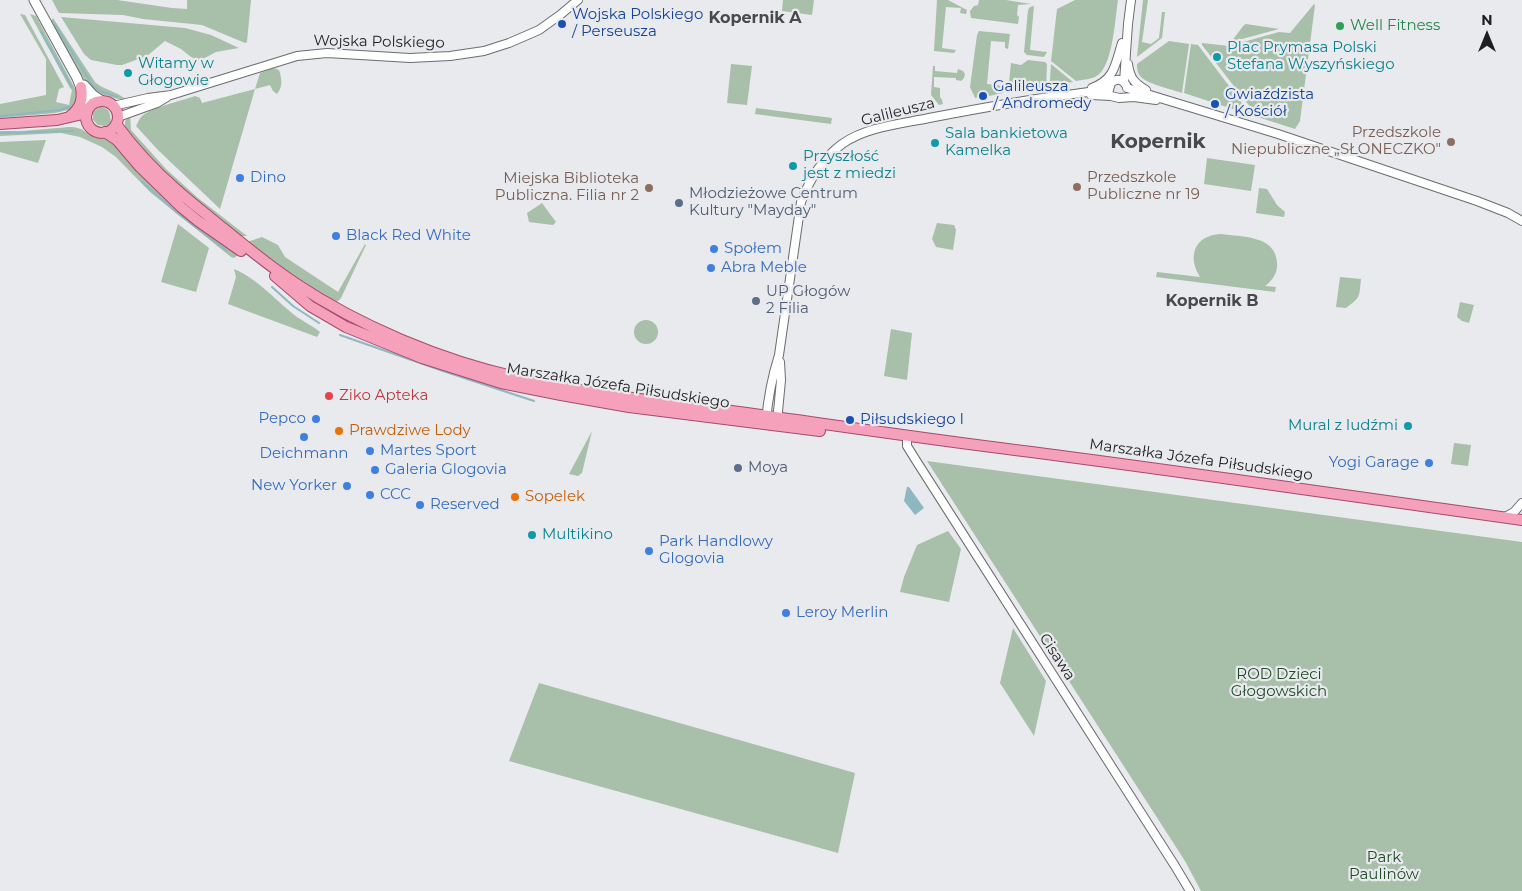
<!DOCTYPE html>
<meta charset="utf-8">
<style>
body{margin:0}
#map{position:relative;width:1522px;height:891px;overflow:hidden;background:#e8eaee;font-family:Montserrat,sans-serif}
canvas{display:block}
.north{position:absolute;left:1462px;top:10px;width:50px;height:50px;-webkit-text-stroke:4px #e8eaee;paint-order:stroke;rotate:0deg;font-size:14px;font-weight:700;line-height:20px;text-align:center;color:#1f1f21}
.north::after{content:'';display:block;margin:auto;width:18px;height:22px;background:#1f1f21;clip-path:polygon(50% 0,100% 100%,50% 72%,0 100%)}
</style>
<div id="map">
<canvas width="1522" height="891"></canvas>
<div class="north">N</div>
</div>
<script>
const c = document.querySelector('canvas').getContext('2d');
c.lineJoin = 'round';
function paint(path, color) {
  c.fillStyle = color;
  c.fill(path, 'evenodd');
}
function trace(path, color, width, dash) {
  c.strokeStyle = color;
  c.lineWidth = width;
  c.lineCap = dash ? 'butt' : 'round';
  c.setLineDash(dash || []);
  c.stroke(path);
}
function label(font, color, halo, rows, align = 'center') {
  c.font = font + ' Montserrat,sans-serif';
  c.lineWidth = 4.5;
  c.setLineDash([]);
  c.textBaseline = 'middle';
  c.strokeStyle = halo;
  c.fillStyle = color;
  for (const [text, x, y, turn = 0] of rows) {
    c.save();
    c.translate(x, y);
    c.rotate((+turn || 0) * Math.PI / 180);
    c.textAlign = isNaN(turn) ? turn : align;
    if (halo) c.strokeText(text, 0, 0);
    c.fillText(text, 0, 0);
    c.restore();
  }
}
const green = new Path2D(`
 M52 0H117L172 8 187 9V0H251L247 42 245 43 202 25 143 19 123 15 59 13Z
 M783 0H814L812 15 782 11Z
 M937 0H948L967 10 966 14 960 13 961 8 946 7 942 48 956 50 954 53 934 51Z
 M979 0H1006L1031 4 1018 5 1017 15 1019 17 1018 24 971 18 970 11 974 6 978 5Z
 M1075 0H1118C1115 18 1113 69 1095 77 1090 79 1082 80 1076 81L1051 61 1057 9Z
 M1143 0H1148L1142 42 1151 44 1159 38 1162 12H1165L1162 38 1137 57Z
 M1314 4 1315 5 1300 121 1295 129 1258 117 1202 45V43L1229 46 1279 32 1290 33Z
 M1034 6 1030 50 1047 52 1044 57 1027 55 1024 52 1028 10 1030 7Z
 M20 14 25 15 64 87 59 89 56 102 69 105 72 90 70 88 30 14 36 16 78 94V98L72 109 55 113 0 118V104L46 95V59Z
 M61 17 185 28 211 35 239 48 216 52 201 60H198L191 57 181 49 165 41 147 56 122 65H117L91 60 84 54Z
 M53 18 95 82C104 90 116 91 125 99 117 100 113 97 106 95 104 95 101 95 98 94 86 88 58 37 50 23Z
 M1246 24 1279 29 1231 42 1244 25Z
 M979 31 1010 34 1008 49 1005 48V42L991 41 987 84 1004 86 1003 93 989 96 985 92 980 93 978 97 975 98 970 87 977 35Z
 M1169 41 1189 44 1182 93C1171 89 1147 84 1140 76 1137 72 1137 68 1137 64Z
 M1191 44 1198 45 1251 115 1184 93Z
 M1028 60 1045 62 1047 64 1046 87 1008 93 1011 63 1021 65Z
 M731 64 752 66 747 105 727 103Z
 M1051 64 1073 82 1051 85 1050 80Z
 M933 66H935V71L957 73 958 69 963 71 965 74 964 78 961 81 956 80V78L934 77V87L940 88V97L942 100 943 104 939 105 931 95Z
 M274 68 279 70C282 79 283 87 277 94L273 91 270 85 255 89 220 209 158 150 136 126C138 122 139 119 142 116 153 107 181 101 195 96L200 98 202 103 255 89 260 73Z
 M100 107C111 108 110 115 111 123L105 126 98 125 93 120V112Z
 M756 108 832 118 831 124 755 114Z
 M130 115 131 130 166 169 198 198 247 236H240L186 193 151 159 125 129V121Z
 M69 127C85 127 84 134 96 137 102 139 106 138 112 142L153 187 176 208 238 255 234 258 231 257 150 192 116 157 102 147 80 137 61 133 0 136V131H22Z
 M46 140 38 163 0 152V142Z
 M1207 158 1255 165 1251 191 1204 184Z
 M1259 188 1267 189 1277 205 1285 212 1284 217 1256 213Z
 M542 203 556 222 553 225 529 222 527 213Z
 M937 223 954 225 956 230 953 250 936 247 932 239Z
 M178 224 209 248 196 292 161 282Z
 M1221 234C1241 237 1276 235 1277 263 1278 272 1273 280 1265 286L1276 287 1275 292 1156 277 1157 272 1200 277C1187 257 1194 235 1221 234Z
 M262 237 278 245 285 257 338 292 365 244 366 245 341 298C338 302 335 303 330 302L244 243Z
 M234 269C258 279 276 301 297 317 304 322 313 326 320 332L317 337 228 304 236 277Z
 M1340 277 1361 279C1359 297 1361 297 1346 308L1336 307Z
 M1460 302 1474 305 1469 323 1462 321 1457 317Z
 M634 332a12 12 0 1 1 24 0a12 12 0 1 1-24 0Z
 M891 329 912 333 907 380 884 376Z
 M592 431 582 473 578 476 569 474Z
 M1454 443 1471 445 1468 466 1451 464Z
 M927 461 1522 542V891H1201L1185 861Z
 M948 531 961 549 949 602 900 592 904 577 917 545Z
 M1013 628 1046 681 1034 736 1000 683Z
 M539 683 855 773 838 853 509 761Z`);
const water = new Path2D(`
 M907 487H909L924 508 915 515 904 501Z`);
const stream = new Path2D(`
 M55 25 93 86 100 91 117 97
 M41 32 72 87
 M0 116 60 110 69 107
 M0 133 73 131
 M142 182 176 212 227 251
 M272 287 293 306 319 323
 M340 335 443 371 534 401`);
const tertiary = new Path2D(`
 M1128 64C1130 78 1134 83 1146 90
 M1124 82 1128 24 1131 0
 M1092 88C1115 79 1115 65 1122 43
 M1127 88 1278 134 1477 201 1508 213 1522 221
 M1109 90 1111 83C1117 78 1122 79 1126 85
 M1091 95 1111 96 1119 98 1134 97 1156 100
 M113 106 148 98 171 95 297 56 327 53 410 58 450 56 484 51 509 43 539 30 560 15 578 0
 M118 117 157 103 167 97
 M766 421C768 398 772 377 779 355L801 202C810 178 822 159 842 144 866 127 900 124 929 118 971 110 1014 102 1056 96 1073 94 1092 93 1109 87
 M777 422 781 380 780 362
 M907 436V446L917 462 1175 866 1190 891
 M1505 517 1514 512 1522 503`);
const secondary = new Path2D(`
 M34 0 77 78 89 108
 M84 85 93 95 102 101`);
const primary = new Path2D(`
 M86 117a16 16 0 1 1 32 0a16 16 0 1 1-32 0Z
 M70 116C81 108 83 99 81 87
 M0 124 57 120 87 113
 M116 124C133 147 155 171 177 190 188 200 200 209 212 219 239 241 266 264 295 283 359 326 441 360 516 377 589 395 664 401 739 412 826 424 913 437 1000 448 1174 470 1348 496 1522 520
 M105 132 117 140 140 167 181 207 198 221 241 251
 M275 276 310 306 346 327 422 358 501 383 561 395 629 407 820 431`);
const markers = [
 [562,24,5,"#1a4fb4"],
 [1340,26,5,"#2e9e5b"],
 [1217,57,5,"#0f9aa8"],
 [128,73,5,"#0f9aa8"],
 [983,96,5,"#1a4fb4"],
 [1215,104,5,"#1a4fb4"],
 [1451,142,5,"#8d6e63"],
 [935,143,5,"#0f9aa8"],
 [793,166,5,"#0f9aa8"],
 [240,178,5,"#3f7fe0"],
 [1077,187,5,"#8d6e63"],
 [649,188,5,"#8d6e63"],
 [679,203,5,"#5c6f8a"],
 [336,236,5,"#3f7fe0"],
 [714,249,5,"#3f7fe0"],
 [711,268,5,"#3f7fe0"],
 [756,301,5,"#5c6f8a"],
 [329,396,5,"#e0444e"],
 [316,419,5,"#3f7fe0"],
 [850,420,5,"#1a4fb4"],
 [1408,426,5,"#0f9aa8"],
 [339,431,5,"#e8710a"],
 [304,437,5,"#3f7fe0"],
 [370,451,5,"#3f7fe0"],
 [1429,463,5,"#3f7fe0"],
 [738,468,5,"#5c6f8a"],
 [375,470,5,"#3f7fe0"],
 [347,486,5,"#3f7fe0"],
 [370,495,5,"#3f7fe0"],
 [515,497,5,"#e8710a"],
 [420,505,5,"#3f7fe0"],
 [532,535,5,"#0f9aa8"],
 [649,551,5,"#3f7fe0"],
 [786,613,5,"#3f7fe0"]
];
const transitNames = [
 ["Wojska Polskiego",572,15],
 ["/ Perseusza",572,32],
 ["Galileusza",993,87],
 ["/ Andromedy",993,104],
 ["Gwiaździsta",1225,95],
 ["/ Kościół",1225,112],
 ["Piłsudskiego I",860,420]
];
const leisureNames = [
 ["Well Fitness",1350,26]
];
const streetNames = [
 ["Wojska Polskiego",379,42,1],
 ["Galileusza",898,112,-14],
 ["Marszałka Józefa Piłsudskiego",618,386,9],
 ["Marszałka Józefa Piłsudskiego",1201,460,8],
 ["Cisawa",1057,657,57]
];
const cultureNames = [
 ["Plac Prymasa Polski",1227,48],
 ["Stefana Wyszyńskiego",1227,65],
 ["Witamy w",138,64],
 ["Głogowie",138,81],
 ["Sala bankietowa",945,134],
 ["Kamelka",945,151],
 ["Przyszłość",803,157],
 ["jest z miedzi",803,174],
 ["Mural z ludźmi",1398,426,"right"],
 ["Multikino",542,535]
];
const educationNames = [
 ["Przedszkole",1441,133],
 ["Niepubliczne „SŁONECZKO\"",1441,150],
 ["Przedszkole",1087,178,"left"],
 ["Publiczne nr 19",1087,195,"left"],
 ["Miejska Biblioteka",639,179],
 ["Publiczna. Filia nr 2",639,196]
];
const shopNames = [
 ["Dino",250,178],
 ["Black Red White",346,236],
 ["Społem",724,249],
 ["Abra Meble",721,268],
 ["Pepco",306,419,"right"],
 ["Martes Sport",380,451],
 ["Deichmann",304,454,"center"],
 ["Yogi Garage",1419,463,"right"],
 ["Galeria Glogovia",385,470],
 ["New Yorker",337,486,"right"],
 ["CCC",380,495],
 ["Reserved",430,505],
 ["Park Handlowy",659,542],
 ["Glogovia",659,559],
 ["Leroy Merlin",796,613]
];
const serviceNames = [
 ["Młodzieżowe Centrum",689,194],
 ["Kultury \"Mayday\"",689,211],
 ["UP Głogów",766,292],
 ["2 Filia",766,309],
 ["Moya",748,468]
];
const healthNames = [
 ["Ziko Apteka",339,396]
];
const foodNames = [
 ["Prawdziwe Lody",349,431],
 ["Sopelek",525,497]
];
const parkNames = [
 ["ROD Dzieci",1279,675],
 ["Głogowskich",1279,692],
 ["Park",1384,858],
 ["Paulinów",1384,875]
];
const neighbourhoodNames = [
 ["Kopernik A",755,18],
 ["Kopernik B",1212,301]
];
const districtNames = [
 ["Kopernik",1158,142]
];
paint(green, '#a8bfa9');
paint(water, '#8eb8c1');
trace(stream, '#8eb8c1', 2);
trace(tertiary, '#6b6c70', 10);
trace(secondary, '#6b6c70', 11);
trace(primary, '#a64b69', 12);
trace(tertiary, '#fff', 8);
trace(secondary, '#fff', 9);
trace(primary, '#f5a1bc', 10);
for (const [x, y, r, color] of markers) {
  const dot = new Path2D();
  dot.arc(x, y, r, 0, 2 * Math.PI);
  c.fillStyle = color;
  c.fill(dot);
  trace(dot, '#e8eaee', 2);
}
label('15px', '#164399', '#e8eaee', transitNames, 'left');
label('15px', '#27864d', '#e8eaee', leisureNames, 'left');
label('15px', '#1f1f21', '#e8eaee', streetNames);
label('15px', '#0d838f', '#e8eaee', cultureNames, 'left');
label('15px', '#785e54', '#e8eaee', educationNames, 'right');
label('15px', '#366cbe', '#e8eaee', shopNames, 'left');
label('15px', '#4e5e75', '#e8eaee', serviceNames, 'left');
label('15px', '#be3a42', '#e8eaee', healthNames, 'left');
label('15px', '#c56008', '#e8eaee', foodNames, 'left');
label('15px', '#204b27', '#e8eaee', parkNames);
label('bold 16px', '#47494d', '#e8eaee', neighbourhoodNames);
label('bold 20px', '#47494d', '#e8eaee', districtNames);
</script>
